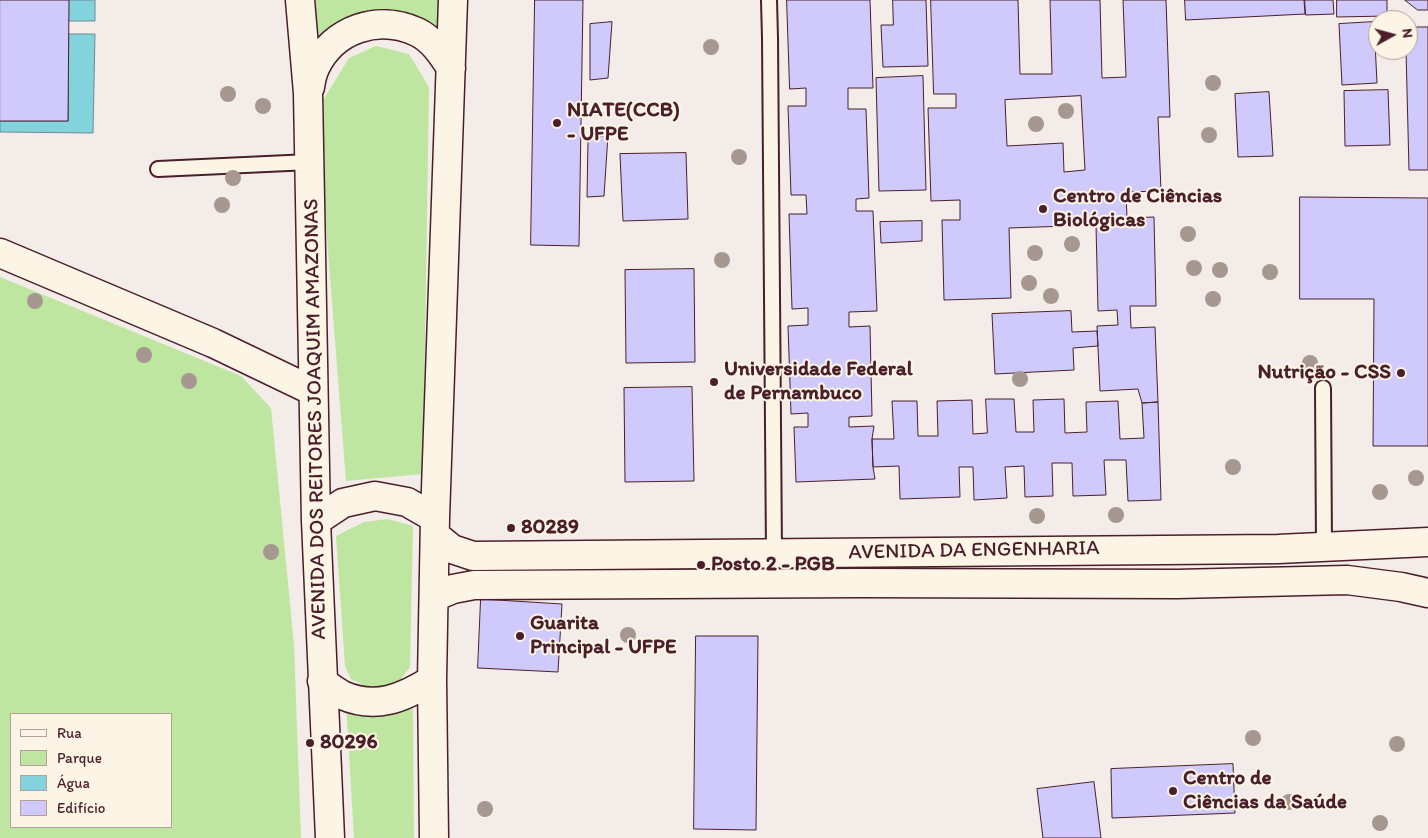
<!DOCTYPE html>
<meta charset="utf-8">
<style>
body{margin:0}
#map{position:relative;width:1428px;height:838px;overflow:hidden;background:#f3ece9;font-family:Itim,sans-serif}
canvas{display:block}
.legend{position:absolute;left:10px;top:713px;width:162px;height:115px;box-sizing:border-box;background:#fcf5e5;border:1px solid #b59f9b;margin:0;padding:6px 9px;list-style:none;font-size:15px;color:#4a1f2b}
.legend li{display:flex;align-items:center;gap:10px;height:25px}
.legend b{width:25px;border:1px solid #b59f9b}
.north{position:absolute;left:1368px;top:10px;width:50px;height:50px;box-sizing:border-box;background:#fcf5e5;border:1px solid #b59f9b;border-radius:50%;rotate:83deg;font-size:14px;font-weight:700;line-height:20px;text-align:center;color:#4a1f2b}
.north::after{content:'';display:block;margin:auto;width:18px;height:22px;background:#4a1f2b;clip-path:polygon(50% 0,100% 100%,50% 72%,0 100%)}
</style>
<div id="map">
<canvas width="1428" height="838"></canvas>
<ul class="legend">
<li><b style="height:6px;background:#fcf5e5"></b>Rua</li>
<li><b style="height:14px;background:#bee6a1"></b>Parque</li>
<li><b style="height:14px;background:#83d3dd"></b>Água</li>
<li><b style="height:14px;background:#d0c9fb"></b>Edifício</li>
</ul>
<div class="north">N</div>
</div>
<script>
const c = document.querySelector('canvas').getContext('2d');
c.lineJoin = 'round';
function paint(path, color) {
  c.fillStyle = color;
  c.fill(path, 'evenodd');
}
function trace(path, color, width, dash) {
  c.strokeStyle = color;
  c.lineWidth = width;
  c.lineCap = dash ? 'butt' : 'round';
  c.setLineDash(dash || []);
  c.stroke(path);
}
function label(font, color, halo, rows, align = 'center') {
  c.font = font + ' Itim,sans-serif';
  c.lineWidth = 4;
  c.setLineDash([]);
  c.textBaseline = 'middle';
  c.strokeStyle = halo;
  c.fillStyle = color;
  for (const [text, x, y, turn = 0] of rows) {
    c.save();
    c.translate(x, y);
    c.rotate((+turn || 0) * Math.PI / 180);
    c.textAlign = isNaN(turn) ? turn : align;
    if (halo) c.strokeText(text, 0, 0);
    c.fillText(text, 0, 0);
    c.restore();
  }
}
const green = new Path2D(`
 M305 0H442L441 34 409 17 309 66Z
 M376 46 409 54 429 87 423 474 346 481 317 110 349 58Z
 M0 277 241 376 271 408 294 645 301 838H0ZM171 714V827H11V714Z
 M388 519 413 526 410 667 396 685 372 689 351 679 345 666 336 536 364 522Z
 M413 699 414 838H354L346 702Z`);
const water = new Path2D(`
 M69 0H95V21H69Z
 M69 34H95L93 133 0 132V121H68Z`);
const building = new Path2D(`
 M0 0H69L68 121H0Z
 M535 0H583L579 246 531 245Z
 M787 0H870L873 88H848V109H866L869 198 856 199V211H873L877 311 849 312V327L870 326 872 416 849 417V427L874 426 872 439 873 467 875 479 796 482 794 427H808V413L791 414 788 326 808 325V308L792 309 789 214H807L806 195H791L788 106H806V88L790 89Z
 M893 0H926L928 66 883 67 881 25H893Z
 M931 0H1018L1020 74H1052L1050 0H1100L1102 78 1126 77 1123 0H1166L1170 117H1158L1161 191 1126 192 1127 218 1154 217 1156 306H1130L1131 328 1155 327 1158 402 1142 403 1138 389 1100 391 1097 326 1118 325 1117 310 1098 311 1096 225 1009 228 1011 298 944 300 942 220H960V200L931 201 928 108H956V94H934ZM1081 96 1085 170 1064 172 1063 143 1007 146 1005 100Z
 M1185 0H1304L1305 14 1186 20Z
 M1305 0H1333L1334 14 1306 15Z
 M1337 0H1387V16L1337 17Z
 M1405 0H1428V10H1418Z
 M612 22 608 78 590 80V24Z
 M1374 22 1377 83 1342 85 1339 24Z
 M1408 27H1428V170H1409L1406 50H1408Z
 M923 76 926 190 879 191 876 78Z
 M1388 90 1390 145 1345 146 1344 91Z
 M1269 92 1273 156 1238 157 1235 94Z
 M608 135 604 196 587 197 588 140Z
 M686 153 688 219 623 221 620 154Z
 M1300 197 1428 198V446H1373L1374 299H1300Z
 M922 221V241L881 243 880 222Z
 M694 269 695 362 626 363 625 270Z
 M1071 311 1072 332 1097 331 1098 346 1073 348 1074 370 995 374 992 314Z
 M692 387 694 481 625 482 624 388Z
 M986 399H1014L1016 432H1034L1033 400 1064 399 1065 433 1087 432 1086 402 1118 401 1120 439 1144 438 1142 403 1158 402 1161 500 1128 501 1126 460H1104L1106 495 1073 496 1072 463H1052L1053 496 1025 497 1024 466 1005 467 1007 498 974 500 973 467H959L960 497 900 499 899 466 873 467 872 439H894L892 401H917L918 436H938L937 401 972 400 973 434 987 433Z
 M481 599 562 604 558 672 478 668Z
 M696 636H758L756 830 694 829Z
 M1233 764 1235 813 1112 818 1111 769Z
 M1094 782 1101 838H1043L1037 789Z`);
const service = new Path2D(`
 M769 0 770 38 774 553
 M158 169 310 162
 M1323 388 1324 546`);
const tertiary = new Path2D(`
 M300 0 308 93 316 521 330 838
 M310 87C311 81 312 74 315 68 333 29 378 14 417 32 432 39 442 54 451 68
 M0 253 213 343 313 391
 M316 521 343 503 375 496 407 502 435 518
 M435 535 452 549 473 556 1278 549 1428 542
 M434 597 453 589 474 585 860 583 1177 584 1347 580 1401 587 1428 593
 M322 681C328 686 335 691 342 695 376 710 403 698 432 680
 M434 838 432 680 435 518 453 0`);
const trees = [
 [711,47],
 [1213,83],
 [228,94],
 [263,106],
 [1066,111],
 [1036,124],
 [1209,135],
 [739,157],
 [233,178],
 [222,205],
 [1188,234],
 [1072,244],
 [1035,253],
 [722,260],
 [1194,268],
 [1220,270],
 [1270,272],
 [1029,283],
 [1051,296],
 [1213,299],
 [35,301],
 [144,355],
 [1310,363],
 [1020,379],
 [189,381],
 [1233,467],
 [1416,478],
 [1380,492],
 [1116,515],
 [1037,516],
 [271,552],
 [628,635],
 [1253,738],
 [1397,744],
 [1289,802],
 [485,809],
 [1380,823]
];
const markers = [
 [557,123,5,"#4a1f2b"],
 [1043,209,5,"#4a1f2b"],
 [1401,373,5,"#4a1f2b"],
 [714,382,5,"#4a1f2b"],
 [511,528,5,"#4a1f2b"],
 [701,565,5,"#4a1f2b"],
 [520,636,5,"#4a1f2b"],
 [310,743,5,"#4a1f2b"],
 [1173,791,5,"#4a1f2b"]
];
const poiNames = [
 ["NIATE(CCB)",567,111],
 ["- UFPE",567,135],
 ["Centro de Ciências",1053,197],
 ["Biológicas",1053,221],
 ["Universidade Federal",724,370],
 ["de Pernambuco",724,394],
 ["Nutrição - CSS",1391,373,"right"],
 ["80289",521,528],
 ["Posto 2 - PGB",711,565],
 ["Guarita",530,624],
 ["Principal - UFPE",530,648],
 ["80296",320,743],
 ["Centro de",1183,779],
 ["Ciências da Saúde",1183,803]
];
const streetNames = [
 ["AVENIDA DOS REITORES JOAQUIM AMAZONAS",316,419,-91],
 ["AVENIDA DA ENGENHARIA",974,551,-1]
];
paint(green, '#bee6a1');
paint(water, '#83d3dd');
trace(water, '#6c8b96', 1);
paint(building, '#d0c9fb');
trace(building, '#4a1f2b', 1);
trace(service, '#4a1f2b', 18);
trace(tertiary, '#4a1f2b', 31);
trace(service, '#fcf5e5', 14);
trace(tertiary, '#fcf5e5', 28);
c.fillStyle = '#a69790';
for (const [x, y] of trees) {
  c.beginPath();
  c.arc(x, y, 8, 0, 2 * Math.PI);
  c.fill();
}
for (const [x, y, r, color] of markers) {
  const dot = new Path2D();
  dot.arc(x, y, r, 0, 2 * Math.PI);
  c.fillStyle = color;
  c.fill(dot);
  trace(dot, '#fcf5e5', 2);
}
label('bold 21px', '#4a1f2b', '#fcf5e5', poiNames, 'left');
label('21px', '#4a1f2b', '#fcf5e5', streetNames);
</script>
